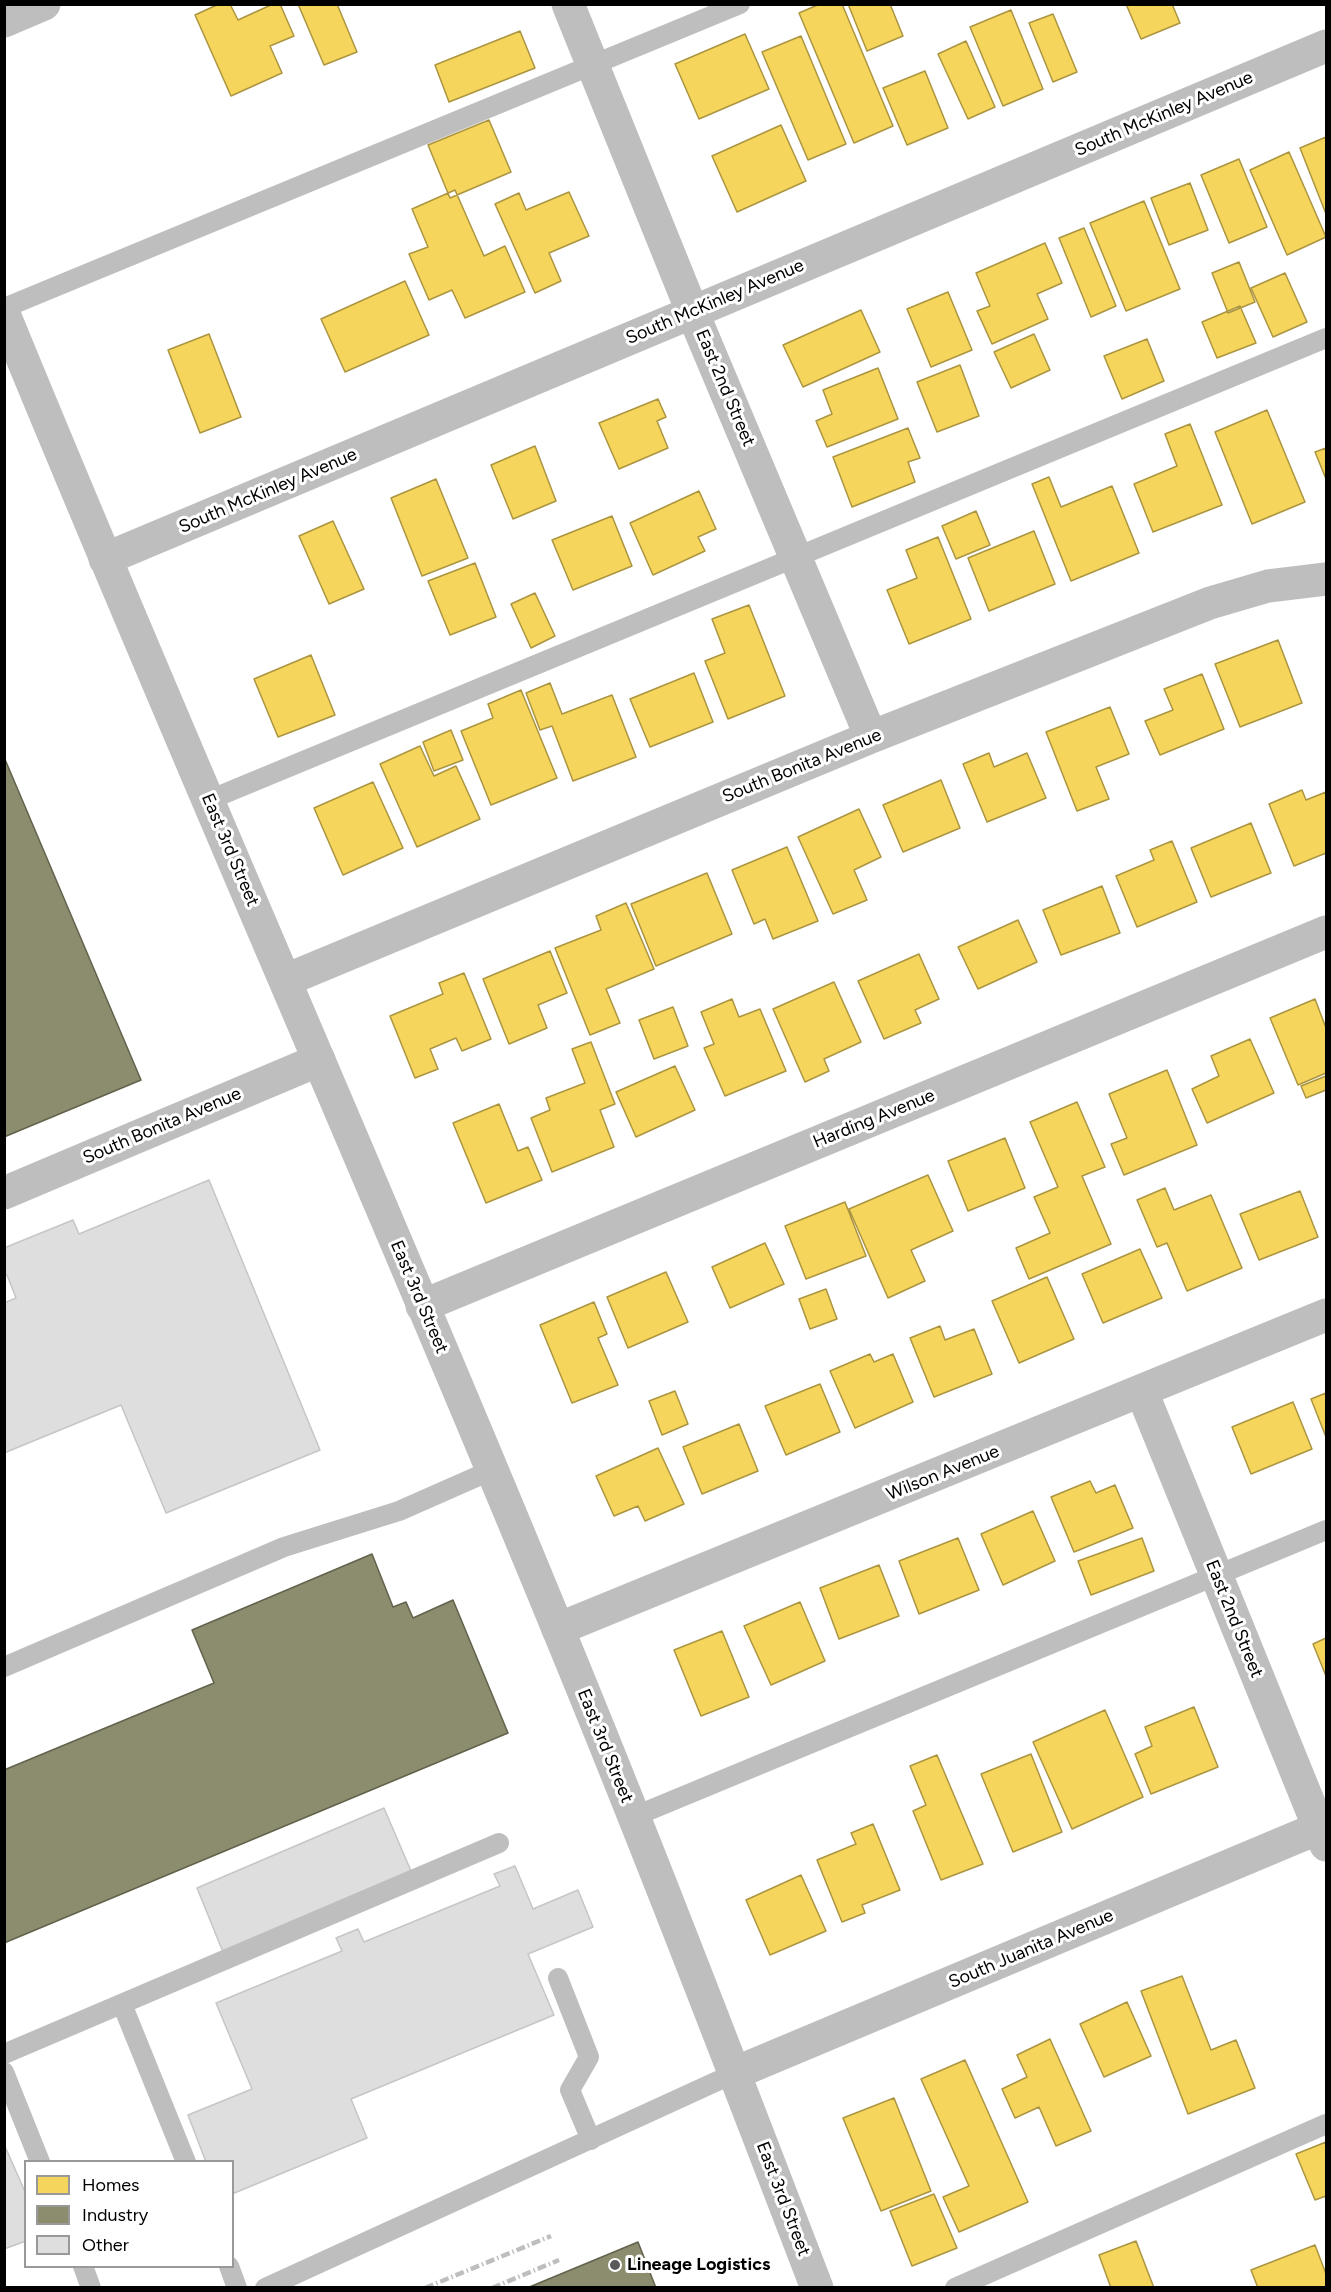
<!DOCTYPE html>
<style>
body{margin:0}
#map{position:relative;width:1331px;height:2292px;overflow:hidden;background:#fff;font-family:Figtree,sans-serif}
canvas{display:block}
.frame{position:absolute;inset:0;border:6px solid #000;pointer-events:none}
.legend{position:absolute;left:24px;top:2160px;width:210px;height:108px;box-sizing:border-box;background:#fff;border:2px solid #999;margin:0;padding:8px 10px;list-style:none;font-size:18px;color:#000}
.legend li{display:flex;align-items:center;gap:12px;height:30px}
.legend b{width:30px;border:2px solid #999}
</style>
<div id="map">
<canvas width="1331" height="2292"></canvas>
<div class="frame"></div>
<ul class="legend">
<li><b style="height:16px;background:#f6d55c"></b>Homes</li>
<li><b style="height:16px;background:#8c8c6e"></b>Industry</li>
<li><b style="height:16px;background:#dedede"></b>Other</li>
</ul>
</div>
<script>
const c = document.querySelector('canvas').getContext('2d');
c.lineJoin = 'round';
function paint(path, color) {
  c.fillStyle = color;
  c.fill(path, 'evenodd');
}
function trace(path, color, width, dash) {
  c.strokeStyle = color;
  c.lineWidth = width;
  c.lineCap = dash ? 'butt' : 'round';
  c.setLineDash(dash || []);
  c.stroke(path);
}
function label(font, color, halo, rows, align = 'center') {
  c.font = font + ' Figtree,sans-serif';
  c.lineWidth = 6;
  c.setLineDash([]);
  c.textBaseline = 'middle';
  c.strokeStyle = halo;
  c.fillStyle = color;
  for (const [text, x, y, turn = 0] of rows) {
    c.save();
    c.translate(x, y);
    c.rotate((+turn || 0) * Math.PI / 180);
    c.textAlign = isNaN(turn) ? turn : align;
    if (halo) c.strokeText(text, 0, 0);
    c.fillText(text, 0, 0);
    c.restore();
  }
}
const homes = new Path2D(`
 M219 4H230L238 20 273 4H280L294 36 270 46 282 73 231 96 195 15Z
 M298 4H337L357 52 324 65Z
 M820 4H842L893 126 854 143 799 13Z
 M848 4H890L903 36 867 51Z
 M1126 4H1172L1180 23 1141 39Z
 M1011 10 1043 89 1003 106 970 27Z
 M1053 14 1077 72 1053 82 1029 23Z
 M520 31 535 68 449 102 435 65Z
 M745 34 769 89 699 119 675 64Z
 M801 36 846 144 808 160 762 52Z
 M966 41 995 107 968 119 938 54Z
 M925 71 948 128 907 145 883 88Z
 M489 120 511 172 450 198 428 145Z
 M781 125 806 181 737 212 712 156Z
 M1326 137V214L1300 148Z
 M1289 152 1326 237 1287 255 1250 170Z
 M1239 159 1267 227 1229 243 1201 175Z
 M1190 183 1208 230 1169 245 1151 198Z
 M455 190 484 256 505 246 525 292 465 318 452 290 429 300 409 254 428 247 412 209Z
 M569 192 589 236 549 253 561 281 535 293 495 204 519 193 526 210Z
 M1144 201 1180 289 1126 311 1090 223Z
 M1084 228 1116 306 1091 317 1059 238Z
 M1045 243 1062 283 1037 294 1048 319 992 344 977 311 990 306 976 273Z
 M1239 262 1255 302 1228 313 1212 273Z
 M1285 273 1307 322 1273 337 1251 288Z
 M405 281 429 335 345 372 321 319Z
 M948 292 972 350 931 367 907 309Z
 M1240 306 1256 343 1217 358 1202 322Z
 M861 310 880 352 803 387 783 345Z
 M209 334 241 417 200 433 168 350Z
 M1034 334 1050 370 1011 388 994 352Z
 M1147 339 1164 381 1122 399 1104 356Z
 M960 365 979 416 937 432 917 382Z
 M878 368 898 419 827 447 816 421 832 414 823 390Z
 M658 399 666 417 657 421 668 448 619 469 599 423Z
 M1267 410 1305 502 1252 524 1215 432Z
 M1190 424 1222 505 1153 532 1134 484 1177 466 1165 434Z
 M908 428 920 458 908 462 915 482 852 507 833 457Z
 M535 446 556 501 513 519 491 465Z
 M1326 448V479L1315 452Z
 M1049 477 1061 507 1112 486 1139 553 1071 581 1032 484Z
 M436 479 468 558 422 576 391 498Z
 M699 491 716 529 698 537 705 551 653 575 630 523Z
 M976 511 990 545 956 559 942 526Z
 M612 516 632 566 573 590 552 540Z
 M333 521 364 589 329 604 299 536Z
 M1034 531 1055 584 989 611 968 558Z
 M938 537 971 619 909 644 887 590 917 578 906 550Z
 M475 563 496 617 450 635 428 581Z
 M535 593 555 636 531 648 511 604Z
 M749 605 785 696 728 719 705 661 725 653 712 619Z
 M1278 640 1302 703 1240 727 1215 664Z
 M311 655 335 715 278 737 254 679Z
 M694 673 713 722 650 747 630 699Z
 M1202 674 1224 729 1160 755 1145 721 1173 710 1164 689Z
 M550 683 562 714 612 695 636 757 573 781 552 726 540 730 526 693Z
 M521 690 557 778 491 805 461 731 493 718 488 704Z
 M1110 707 1129 754 1096 767 1109 799 1077 811 1046 732Z
 M451 730 463 760 434 771 423 742Z
 M420 746 434 776 456 766 480 819 417 847 380 764Z
 M989 753 994 767 1027 753 1046 798 987 822 963 764Z
 M941 780 960 828 903 852 883 805Z
 M373 782 403 848 343 875 314 808Z
 M1302 790 1306 800 1326 792V853L1294 866 1269 804Z
 M859 809 881 857 854 870 867 900 833 914 798 837Z
 M1251 823 1271 873 1211 897 1191 848Z
 M1172 841 1197 902 1137 927 1116 876 1154 860 1150 850Z
 M787 847 818 921 773 939 765 919 754 924 732 870Z
 M707 873 732 934 656 966 631 904Z
 M1102 886 1120 933 1061 955 1043 910Z
 M626 903 654 969 606 989 620 1023 590 1035 555 948 601 930 596 916Z
 M1018 920 1037 962 978 989 958 947Z
 M550 951 567 993 538 1005 547 1028 509 1044 483 979Z
 M919 954 939 999 915 1010 921 1023 884 1039 858 981Z
 M464 973 491 1039 462 1051 456 1038 430 1049 438 1069 415 1078 390 1016 443 994 439 983Z
 M834 982 861 1042 824 1059 829 1071 805 1082 773 1009Z
 M732 999 739 1017 760 1009 786 1071 725 1096 704 1048 714 1044 701 1012Z
 M1315 999 1326 1028V1073L1298 1085 1270 1018Z
 M673 1007 688 1046 654 1059 639 1020Z
 M1250 1039 1274 1093 1207 1123 1192 1089 1219 1076 1211 1056Z
 M591 1042 615 1104 600 1110 614 1147 552 1172 531 1118 550 1110 546 1098 585 1083 572 1049Z
 M675 1066 695 1110 636 1137 616 1092Z
 M1167 1070 1197 1145 1124 1175 1111 1144 1127 1138 1109 1094Z
 M1326 1076V1090L1306 1098 1301 1086Z
 M1077 1102 1105 1167 1082 1176 1111 1244 1029 1279 1016 1248 1050 1233 1034 1197 1058 1187 1030 1122Z
 M499 1104 518 1151 528 1147 542 1180 486 1203 453 1123Z
 M1005 1138 1025 1188 968 1211 948 1161Z
 M928 1175 953 1231 911 1250 925 1281 888 1298 849 1209Z
 M1165 1188 1174 1210 1211 1195 1242 1268 1187 1291 1167 1243 1157 1247 1137 1200Z
 M1300 1191 1318 1237 1259 1260 1240 1214Z
 M845 1202 866 1256 806 1279 785 1226Z
 M765 1243 784 1284 730 1308 712 1267Z
 M1140 1249 1162 1298 1103 1323 1082 1274Z
 M666 1272 688 1322 628 1348 607 1297Z
 M1047 1277 1074 1339 1019 1363 992 1301Z
 M826 1289 837 1319 810 1329 799 1299Z
 M594 1302 607 1334 598 1338 618 1385 572 1403 540 1325Z
 M940 1326 945 1340 974 1329 992 1374 934 1397 910 1338Z
 M870 1354 874 1362 893 1354 913 1402 855 1428 830 1371Z
 M820 1384 840 1432 786 1455 765 1406Z
 M675 1391 688 1424 662 1435 649 1401Z
 M1326 1393V1437L1311 1399Z
 M1293 1402 1312 1449 1251 1474 1232 1427Z
 M739 1424 758 1471 702 1494 683 1447Z
 M658 1448 684 1504 645 1521 638 1506 614 1516 596 1476Z
 M1090 1481 1096 1493 1115 1485 1133 1528 1074 1552 1051 1497Z
 M1033 1511 1055 1561 1003 1585 981 1534Z
 M958 1538 979 1590 919 1614 899 1561Z
 M1142 1538 1154 1571 1091 1595 1078 1561Z
 M879 1565 899 1616 839 1639 820 1588Z
 M800 1602 825 1661 771 1685 744 1626Z
 M722 1631 749 1697 701 1716 674 1650Z
 M1326 1638V1676L1313 1644Z
 M1194 1707 1218 1767 1151 1794 1135 1754 1152 1746 1145 1727Z
 M1105 1710 1143 1797 1072 1829 1033 1742Z
 M1031 1754 1062 1832 1013 1852 981 1774Z
 M937 1755 983 1864 941 1880 913 1811 926 1805 910 1766Z
 M873 1824 900 1890 862 1905 865 1913 842 1922 817 1860 856 1844 851 1833Z
 M801 1875 826 1931 770 1955 746 1900Z
 M1182 1976 1211 2050 1236 2040 1255 2088 1188 2114 1141 1991Z
 M1127 2002 1151 2056 1104 2077 1080 2024Z
 M1050 2039 1091 2131 1056 2146 1039 2107 1015 2118 1002 2089 1027 2077 1017 2055Z
 M965 2060 1028 2202 959 2232 943 2197 969 2186 921 2079Z
 M894 2098 931 2191 881 2211 843 2118Z
 M1326 2142V2196L1315 2200 1296 2154Z
 M934 2194 957 2248 912 2266 890 2211Z
 M1136 2241 1154 2288H1111L1099 2255Z
 M1315 2245 1326 2274V2288H1258L1251 2270Z`);
const industry = new Path2D(`
 M4 757 141 1080 4 1137Z
 M372 1554 393 1607 406 1602 413 1618 453 1600 508 1733 4 1943V1770L214 1683 192 1630Z
 M638 2242 656 2288H527Z`);
const building = new Path2D(`
 M209 1180 320 1450 166 1513 121 1405 4 1453V1303L16 1298 7 1275 4 1276V1248L73 1220 79 1234Z
 M384 1808 411 1871 223 1952 197 1888Z
 M515 1866 533 1909 578 1890 593 1927 528 1954 554 2015 351 2099 367 2138 232 2194V2162H206L188 2115 252 2089 216 2003 342 1951 336 1938 358 1929 364 1942 500 1886 494 1874Z
 M4 2144 26 2194V2241L4 2249Z`);
const service = new Path2D(`
 M4 308 740 4
 M209 800 1326 338
 M4 1667 284 1547 399 1511 492 1470
 M633 1817 1326 1530
 M558 1978 589 2057 570 2090 591 2140
 M122 2004 186 2162
 M4 2054 499 1843
 M4 2072 40 2162
 M83 2266 91 2288
 M229 2266 237 2288
 M265 2288 735 2073
 M955 2288 1326 2124`);
const minor = new Path2D(`
 M568 4 692 311 871 737
 M4 21 44 4
 M105 559 1326 46
 M286 980 871 737 1210 603 1268 586 1326 579
 M4 1193 319 1060
 M422 1306 1326 932
 M1142 1392 1326 1845
 M558 1629 1326 1315
 M735 2073 1326 1825`);
const tertiary = new Path2D(`
 M4 314C184 754 378 1189 558 1629 648 1847 732 2067 817 2288`);
const rail = new Path2D(`
 M425 2288 551 2236
 M492 2288 559 2260`);
const markers = [
 [615,2265,6,"#595959"]
];
const streetNames = [
 ["South McKinley Avenue",1164,114,-23],
 ["South McKinley Avenue",715,302,-23],
 ["East 2nd Street",725,388,67],
 ["South McKinley Avenue",268,491,-23],
 ["South Bonita Avenue",802,766,-22],
 ["East 3rd Street",230,850,67],
 ["Harding Avenue",874,1119,-22],
 ["South Bonita Avenue",162,1126,-23],
 ["East 3rd Street",419,1297,67],
 ["Wilson Avenue",943,1473,-22],
 ["East 2nd Street",1234,1619,68],
 ["East 3rd Street",605,1746,68],
 ["South Juanita Avenue",1031,1949,-23],
 ["East 3rd Street",783,2199,69]
];
const poiNames = [
 ["Lineage Logistics",627,2265]
];
paint(homes, '#f6d55c');
trace(homes, '#ac9540', 1.5);
paint(industry, '#8c8c6e');
trace(industry, '#62624d', 1.5);
paint(building, '#dedede');
trace(building, '#c6c6c6', 1.5);
trace(service, '#bebebe', 20);
trace(minor, '#bebebe', 33);
trace(tertiary, '#bebebe', 33);
trace(rail, '#bebebe', 4.5, [9, 3, 1.5, 3]);
for (const [x, y, r, color] of markers) {
  const dot = new Path2D();
  dot.arc(x, y, r, 0, 2 * Math.PI);
  c.fillStyle = color;
  c.fill(dot);
  trace(dot, '#fff', 2);
}
label('18px', '#000', '#fff', streetNames);
label('bold 18px', '#000', '#fff', poiNames, 'left');
</script>
